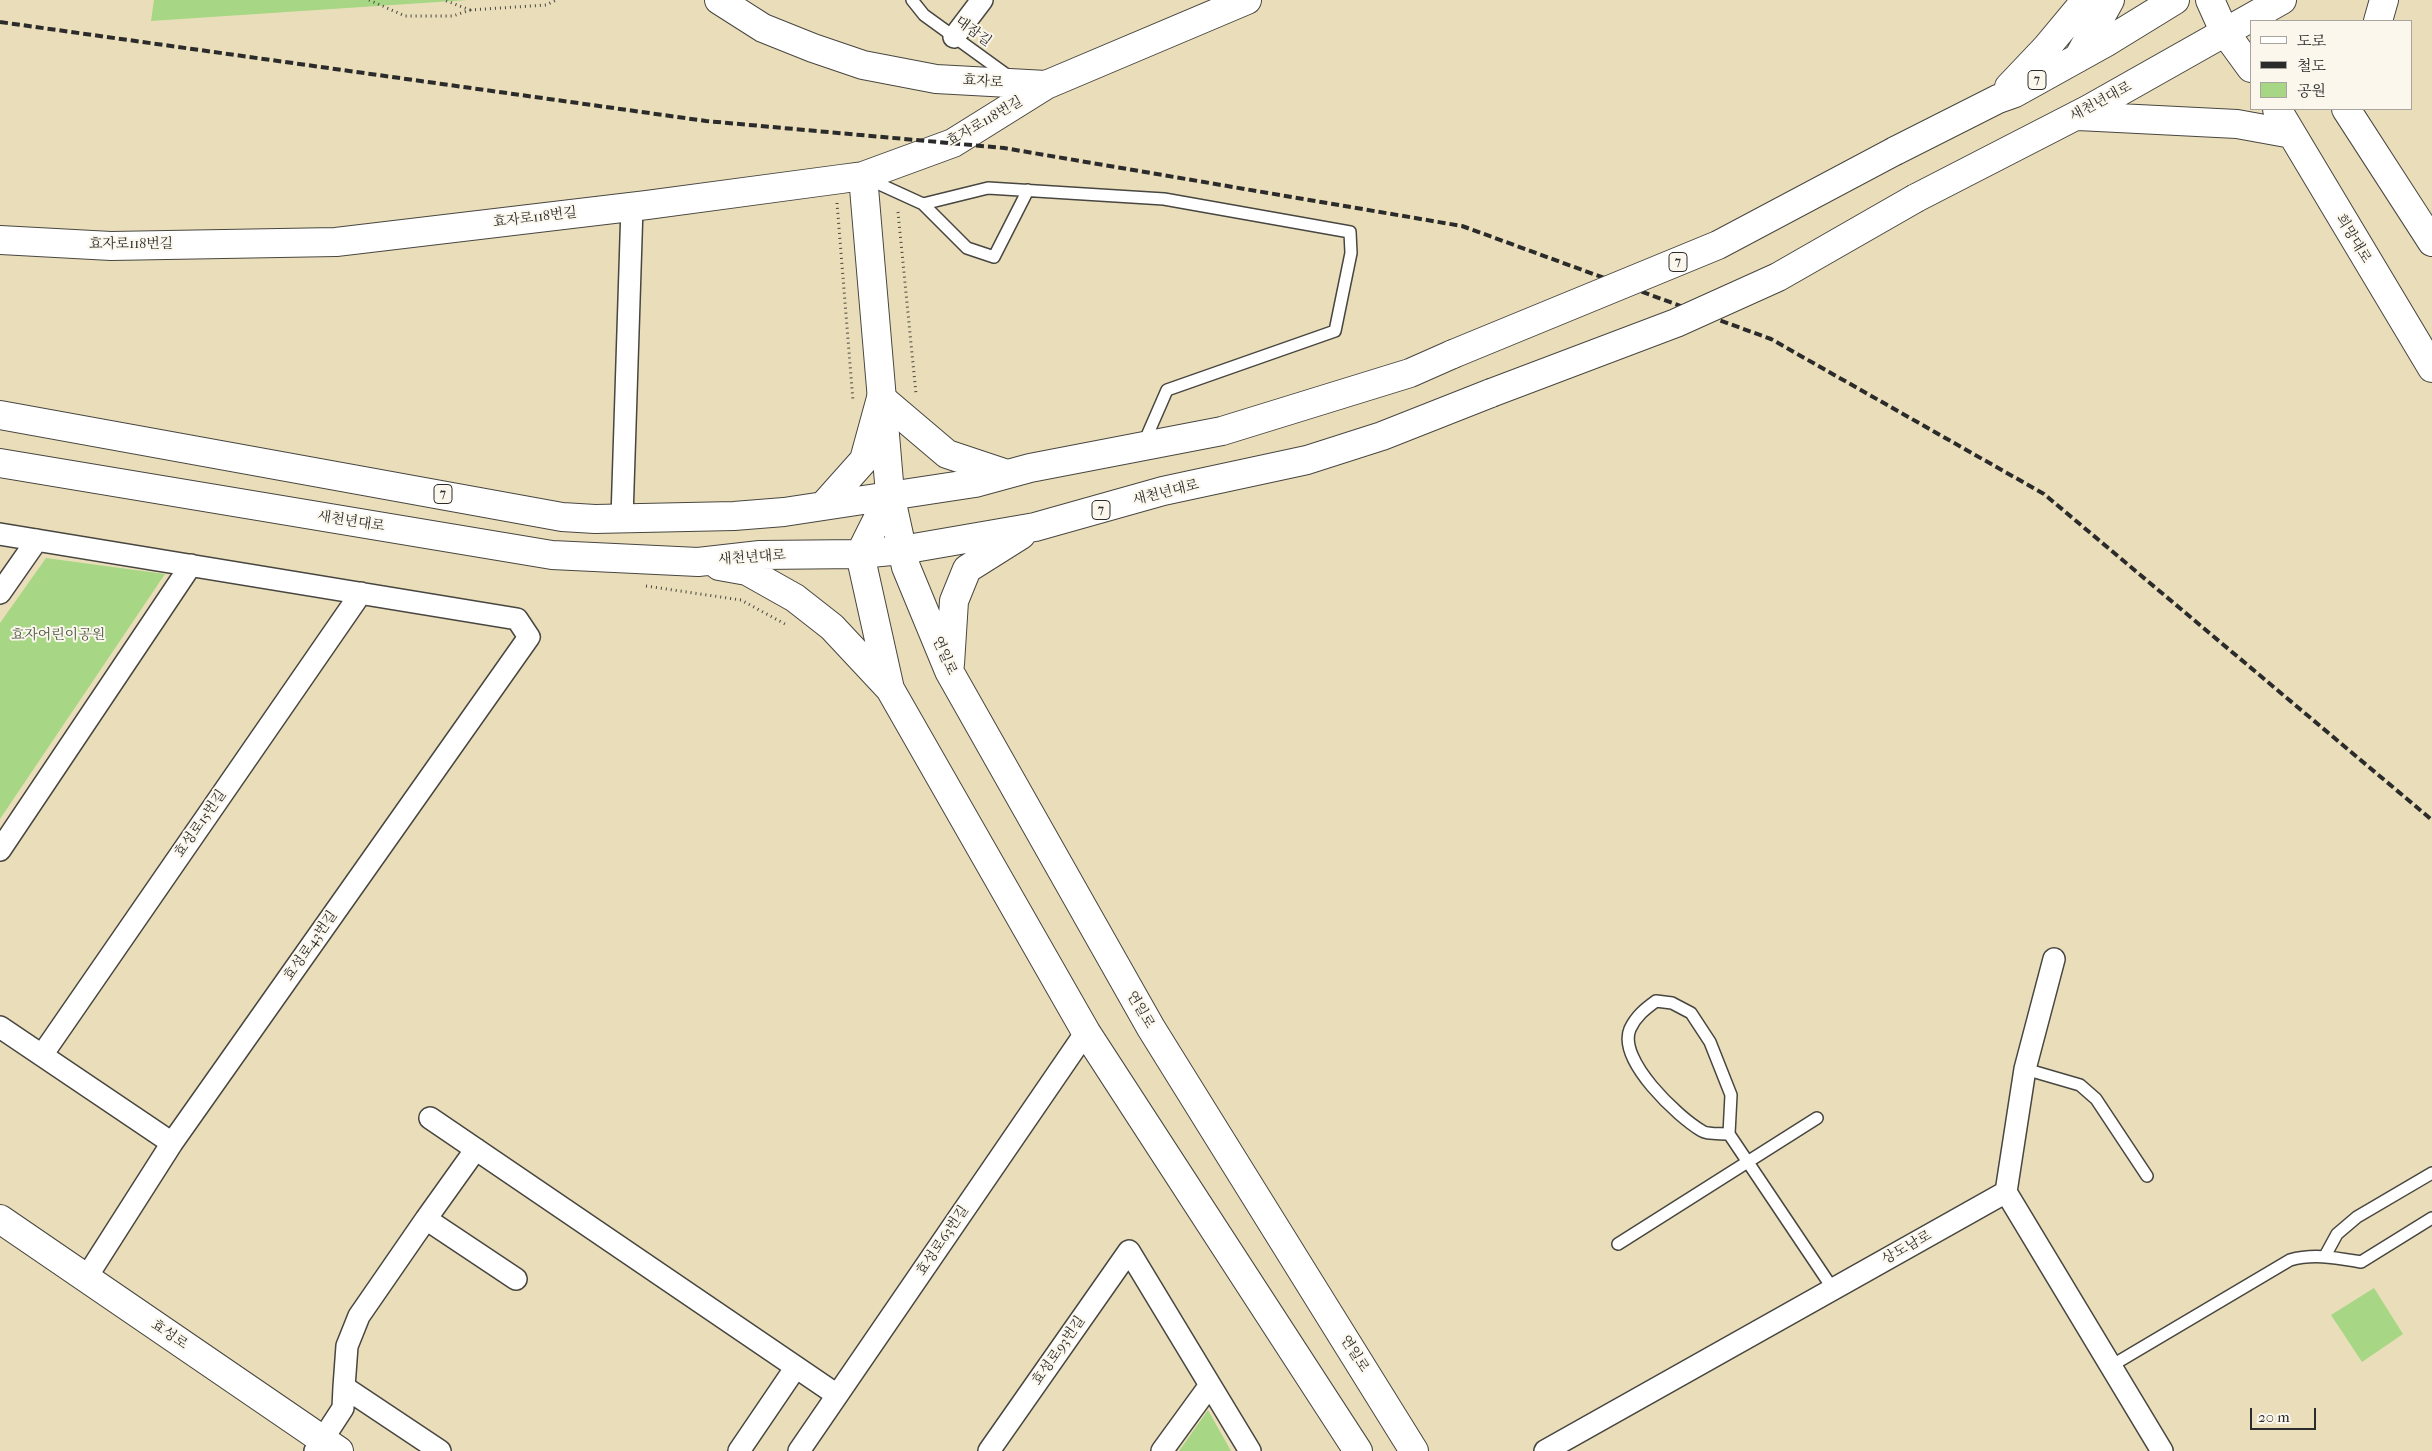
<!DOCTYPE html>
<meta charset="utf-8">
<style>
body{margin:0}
#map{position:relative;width:2432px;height:1451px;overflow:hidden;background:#eadeba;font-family:"IM FELL French Canon","Noto Serif KR",serif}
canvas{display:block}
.legend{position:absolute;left:2250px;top:20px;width:162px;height:90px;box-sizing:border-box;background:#fbf7ec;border:1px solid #a8a59f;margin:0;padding:6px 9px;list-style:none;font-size:15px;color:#2b2b2b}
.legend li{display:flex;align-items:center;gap:10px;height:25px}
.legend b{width:25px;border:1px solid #a8a59f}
.scale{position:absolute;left:2250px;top:1408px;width:66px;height:22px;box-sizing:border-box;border:2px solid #2b2b2b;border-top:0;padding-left:6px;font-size:15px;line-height:18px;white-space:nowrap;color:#2b2b2b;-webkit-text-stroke:4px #fbf7ec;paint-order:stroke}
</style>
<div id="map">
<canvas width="2432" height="1451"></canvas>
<ul class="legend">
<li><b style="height:6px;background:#fff"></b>도로</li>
<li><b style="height:6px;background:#2b2b2b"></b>철도</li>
<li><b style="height:14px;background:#a7d785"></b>공원</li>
</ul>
<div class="scale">20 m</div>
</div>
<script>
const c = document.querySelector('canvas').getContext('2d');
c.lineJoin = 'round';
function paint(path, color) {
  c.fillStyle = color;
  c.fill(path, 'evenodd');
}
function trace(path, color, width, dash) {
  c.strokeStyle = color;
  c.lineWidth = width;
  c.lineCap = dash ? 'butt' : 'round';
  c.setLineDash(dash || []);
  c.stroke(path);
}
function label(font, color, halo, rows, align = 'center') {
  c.font = font + ' "IM FELL French Canon","Noto Serif KR",serif';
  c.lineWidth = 4;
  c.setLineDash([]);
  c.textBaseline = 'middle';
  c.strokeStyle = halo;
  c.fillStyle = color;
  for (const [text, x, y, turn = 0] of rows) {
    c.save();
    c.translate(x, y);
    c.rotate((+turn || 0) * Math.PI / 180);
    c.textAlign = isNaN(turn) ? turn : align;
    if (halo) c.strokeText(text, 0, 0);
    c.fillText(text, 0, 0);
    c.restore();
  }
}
const green = new Path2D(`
 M154 0H468L151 21Z
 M46 558 165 574 0 819V623Z
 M2374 1288 2403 1334 2362 1362 2331 1315Z
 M1208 1410 1231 1451H1179Z`);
const path = new Path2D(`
 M369 0 405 16H453L470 10 444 0
 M470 10 546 5 556 0
 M837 203 853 401
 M898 212 916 394
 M646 586 741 600 785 624`);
const lane = new Path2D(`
 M912 0 924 15 1011 78
 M866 178 923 204 988 188 1164 199 1350 232 1351 253 1335 331 1167 390 1143 445
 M923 204 967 248 994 257 1028 190
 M2025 1069 2080 1085 2096 1099 2147 1176
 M1729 1134 1731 1095 1710 1042 1691 1013 1672 1003 1656 1001C1645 1009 1636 1016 1630 1029 1617 1060 1678 1117 1702 1131 1708 1135 1721 1133 1729 1134L1833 1289
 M1618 1244 1817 1118
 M2325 1256 2337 1234 2357 1217 2432 1173
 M2111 1366 2290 1260C2314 1253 2337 1258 2361 1262L2432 1218`);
const street = new Path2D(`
 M954 37 982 0
 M622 518 632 207
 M0 534 517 619 529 637 172 1143 86 1278
 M0 593 37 540
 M0 850 191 565
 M0 1027 172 1143
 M42 1055 361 593
 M430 1118 837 1395
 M2006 1192 2162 1451
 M2006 1192 2025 1069 2054 959
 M426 1219 476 1149
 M315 1451 343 1408 344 1387
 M440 1451 344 1387 347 1346 359 1316 426 1219 516 1279
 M739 1451 796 1367
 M799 1451 1086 1032
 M989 1451 1129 1251 1250 1451
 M1162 1451 1210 1385
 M1545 1451 2006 1192`);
const secondary = new Path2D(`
 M719 0 763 28 813 48 863 65 936 79 1046 85 1247 0
 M863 176 890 494
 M0 240 111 246 336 242 647 205 841 179 863 176 953 143 1046 85
 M0 1219 339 1451`);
const primary = new Path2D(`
 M2210 0 2224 31 2251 68
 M2378 21 2384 0
 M2078 58 2110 0
 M2009 87 2046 48 2086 0
 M2277 109 2432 368
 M2346 109 2432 242
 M2078 116 2237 124 2292 134
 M1895 151 1998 99 2015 93 2105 43 2175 0
 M1916 198 2089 109 2282 0
 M0 415 562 517 595 519 734 516 784 512 975 483 1030 468 1222 431 1410 373 1453 354
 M0 463 552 555 698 562 760 555 860 554 902 550 1035 527 1163 491 1307 460 1382 436 1491 393
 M890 494 860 554 890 689 1086 1032 1358 1451
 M890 494 906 567 949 671 1151 1028 1414 1451
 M823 506 864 460 881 398 947 454 1007 474
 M719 566 747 571 795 598 832 627 889 688
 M950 664 954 601 967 569 1021 535`);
const rail = new Path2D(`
 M0 22 706 121 1004 148 1462 226 1771 339 2044 494 2432 820`);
const primaryBridge = new Path2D(`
 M1453 354 1718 245 1895 151
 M1491 393 1676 323 1778 277 1916 198`);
const shields = [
 [2037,80,18],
 [1678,262,18],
 [443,494,18],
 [1101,510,18]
];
const shieldNames = [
 ["7",2037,80],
 ["7",1678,262],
 ["7",443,494],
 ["7",1101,510]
];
const streetNames = [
 ["대잠길",973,32,36],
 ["효자로",983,82,4],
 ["새천년대로",2101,102,-28],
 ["효자로118번길",985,122,-30],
 ["효자로118번길",535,218,-7],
 ["희망대로",2353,239,59],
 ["효자로118번길",131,245],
 ["새천년대로",1166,493,-14],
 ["새천년대로",351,522,9],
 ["새천년대로",752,558,-4],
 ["연일로",944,656,66],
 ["효성로15번길",201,824,-55],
 ["효성로43번길",311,946,-55],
 ["연일로",1140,1010,60],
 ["효성로63번길",943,1241,-56],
 ["상도남로",1907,1248,-29],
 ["효성로",169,1335,34],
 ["효성로93번길",1059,1351,-55],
 ["연일로",1354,1354,58]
];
const parkNames = [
 ["효자어린이공원",58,636]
];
paint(green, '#a7d785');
trace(lane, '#484640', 14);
trace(street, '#484640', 24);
trace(secondary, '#484640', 30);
trace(primary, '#484640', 30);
trace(path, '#484640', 3, [1, 4]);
trace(lane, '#fff', 11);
trace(street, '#fff', 21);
trace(secondary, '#fff', 28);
trace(primary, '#fff', 28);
trace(rail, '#2b2b2b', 4, [8, 4]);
trace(primaryBridge, '#484640', 30, []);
trace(primaryBridge, '#fff', 28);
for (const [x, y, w] of shields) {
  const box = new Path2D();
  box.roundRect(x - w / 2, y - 9.5, w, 19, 4);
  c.fillStyle = '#fbf7ec';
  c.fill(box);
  trace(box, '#2b2b2b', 1);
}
label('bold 12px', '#2b2b2b', null, shieldNames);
label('14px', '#2b2b2b', '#fbf7ec', streetNames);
label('14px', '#4a5642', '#fbf7ec', parkNames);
</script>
